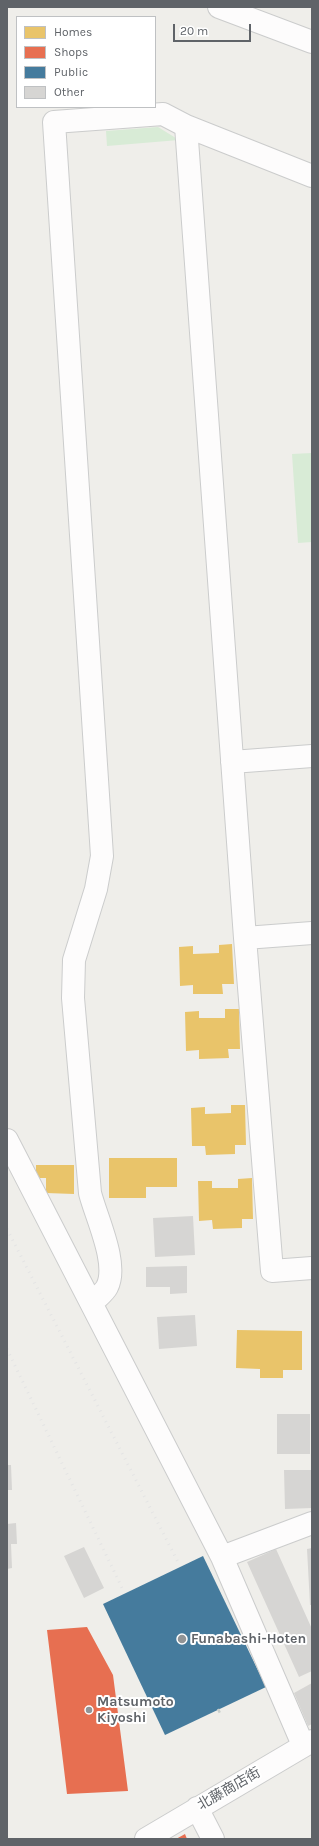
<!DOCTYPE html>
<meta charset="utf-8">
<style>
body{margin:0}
#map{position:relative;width:319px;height:1846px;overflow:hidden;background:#efeeea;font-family:Karla,sans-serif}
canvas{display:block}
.frame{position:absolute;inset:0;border:8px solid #5f6368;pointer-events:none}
.legend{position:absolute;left:16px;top:16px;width:140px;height:92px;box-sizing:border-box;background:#fff;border:1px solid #bfc1c3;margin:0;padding:5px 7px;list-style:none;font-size:12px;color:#5f6368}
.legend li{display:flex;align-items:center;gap:8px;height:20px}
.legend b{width:20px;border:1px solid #bfc1c3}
.scale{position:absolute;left:173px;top:24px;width:78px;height:18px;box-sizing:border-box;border:2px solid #5f6368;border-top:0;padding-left:5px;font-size:12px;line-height:14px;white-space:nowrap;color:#5f6368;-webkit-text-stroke:3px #fff;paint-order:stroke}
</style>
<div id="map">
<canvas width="319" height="1846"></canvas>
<div class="frame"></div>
<ul class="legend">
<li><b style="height:11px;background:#e9c46a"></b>Homes</li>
<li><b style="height:11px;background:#e76f51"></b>Shops</li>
<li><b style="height:11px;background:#457b9d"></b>Public</li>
<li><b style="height:11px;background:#d6d5d3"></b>Other</li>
</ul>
<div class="scale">20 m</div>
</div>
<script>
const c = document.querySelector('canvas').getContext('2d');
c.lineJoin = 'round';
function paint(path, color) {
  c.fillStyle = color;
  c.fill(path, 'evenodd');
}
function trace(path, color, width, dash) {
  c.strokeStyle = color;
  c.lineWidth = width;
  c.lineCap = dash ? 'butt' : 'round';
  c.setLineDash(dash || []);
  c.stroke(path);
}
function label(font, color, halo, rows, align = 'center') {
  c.font = font + ' Karla,"Noto Sans JP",sans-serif';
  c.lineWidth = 4;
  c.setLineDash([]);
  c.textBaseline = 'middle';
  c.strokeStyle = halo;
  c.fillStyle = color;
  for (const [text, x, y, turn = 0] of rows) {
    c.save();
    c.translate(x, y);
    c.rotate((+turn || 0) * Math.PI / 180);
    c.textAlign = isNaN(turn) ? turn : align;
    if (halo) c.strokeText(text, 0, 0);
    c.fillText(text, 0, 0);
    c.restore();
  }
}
const green = new Path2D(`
 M158 127 179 140 107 146 106 131Z
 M312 453V542L298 543 292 454Z`);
const homes = new Path2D(`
 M232 944 234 984H222L223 994H193V985L180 986 179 947 193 946V954L219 953V945Z
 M225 1009H239L240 1049H228L229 1058 199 1059V1050L186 1051 185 1012 199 1011V1018H225Z
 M231 1105H245L246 1145H235V1154L206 1155 205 1146H192L191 1108 205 1107V1114L231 1113Z
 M109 1158H177V1187H146V1198H109Z
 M36 1165H74V1194L46 1193V1178H36Z
 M252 1178 253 1219H242V1228L213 1229 212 1220 199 1221 198 1181H212V1188H238V1179Z
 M237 1330 302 1331V1370H283V1378H260V1369L236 1368Z`);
const shops = new Path2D(`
 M87 1627 113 1675 128 1791 67 1794 47 1630Z
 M185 1834 187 1839H176Z`);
const public = new Path2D(`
 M203 1556 266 1687 165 1735 103 1604Z`);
const building = new Path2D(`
 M193 1216 195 1255 155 1257 153 1218Z
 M187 1266V1293L170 1294V1287H146V1267Z
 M195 1315 197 1346 159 1349 157 1317Z
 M277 1414H310V1454H277Z
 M7 1465H11L12 1490H7Z
 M284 1470H312V1508L285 1509Z
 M16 1523 17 1544H11L12 1568 7 1569V1524Z
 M84 1547 104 1588 84 1598 64 1556Z
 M312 1548V1605H310L307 1549Z
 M276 1549 312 1629V1671L299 1677 247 1562Z
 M312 1683V1724L308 1726 294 1693Z`);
const path = new Path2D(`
 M218 1709 220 1713`);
const minor = new Path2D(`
 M219 7 312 42
 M186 126 245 938 272 1271 312 1268
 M232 762 312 756
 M245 938 312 933
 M7 1140 222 1557 303 1745
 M92 1303C96 1298 104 1293 107 1287 119 1264 96 1217 90 1193L73 998 74 960 96 889 102 856 54 122 163 114 186 126 312 176
 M222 1557 312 1523
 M197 1808 213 1839
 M146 1839 312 1741`);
const rail = new Path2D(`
 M7 1229 179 1564
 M7 1349 123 1590`);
const markers = [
 [182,1639,5,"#919496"],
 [89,1710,4,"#919496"]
];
const poiNames = [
 ["Funabashi-Hoten",191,1639],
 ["Matsumoto",97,1702],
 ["Kiyoshi",97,1718]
];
const streetNames = [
 ["北藤商店街",229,1789,-30]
];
paint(green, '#d8ebd6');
paint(homes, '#e9c46a');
paint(shops, '#e76f51');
paint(public, '#457b9d');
paint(building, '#d6d5d3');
trace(minor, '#cbcccc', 24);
trace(path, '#cacfcc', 2.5, [4, 2]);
trace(minor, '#fdfcfc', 22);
trace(rail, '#e4e4e4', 3, [1, 5]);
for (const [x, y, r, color] of markers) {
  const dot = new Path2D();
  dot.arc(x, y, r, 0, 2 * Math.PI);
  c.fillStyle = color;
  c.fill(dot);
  trace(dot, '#fff', 1.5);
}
label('bold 14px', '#5f6368', '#fff', poiNames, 'left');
label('14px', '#5f6368', '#fff', streetNames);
</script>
